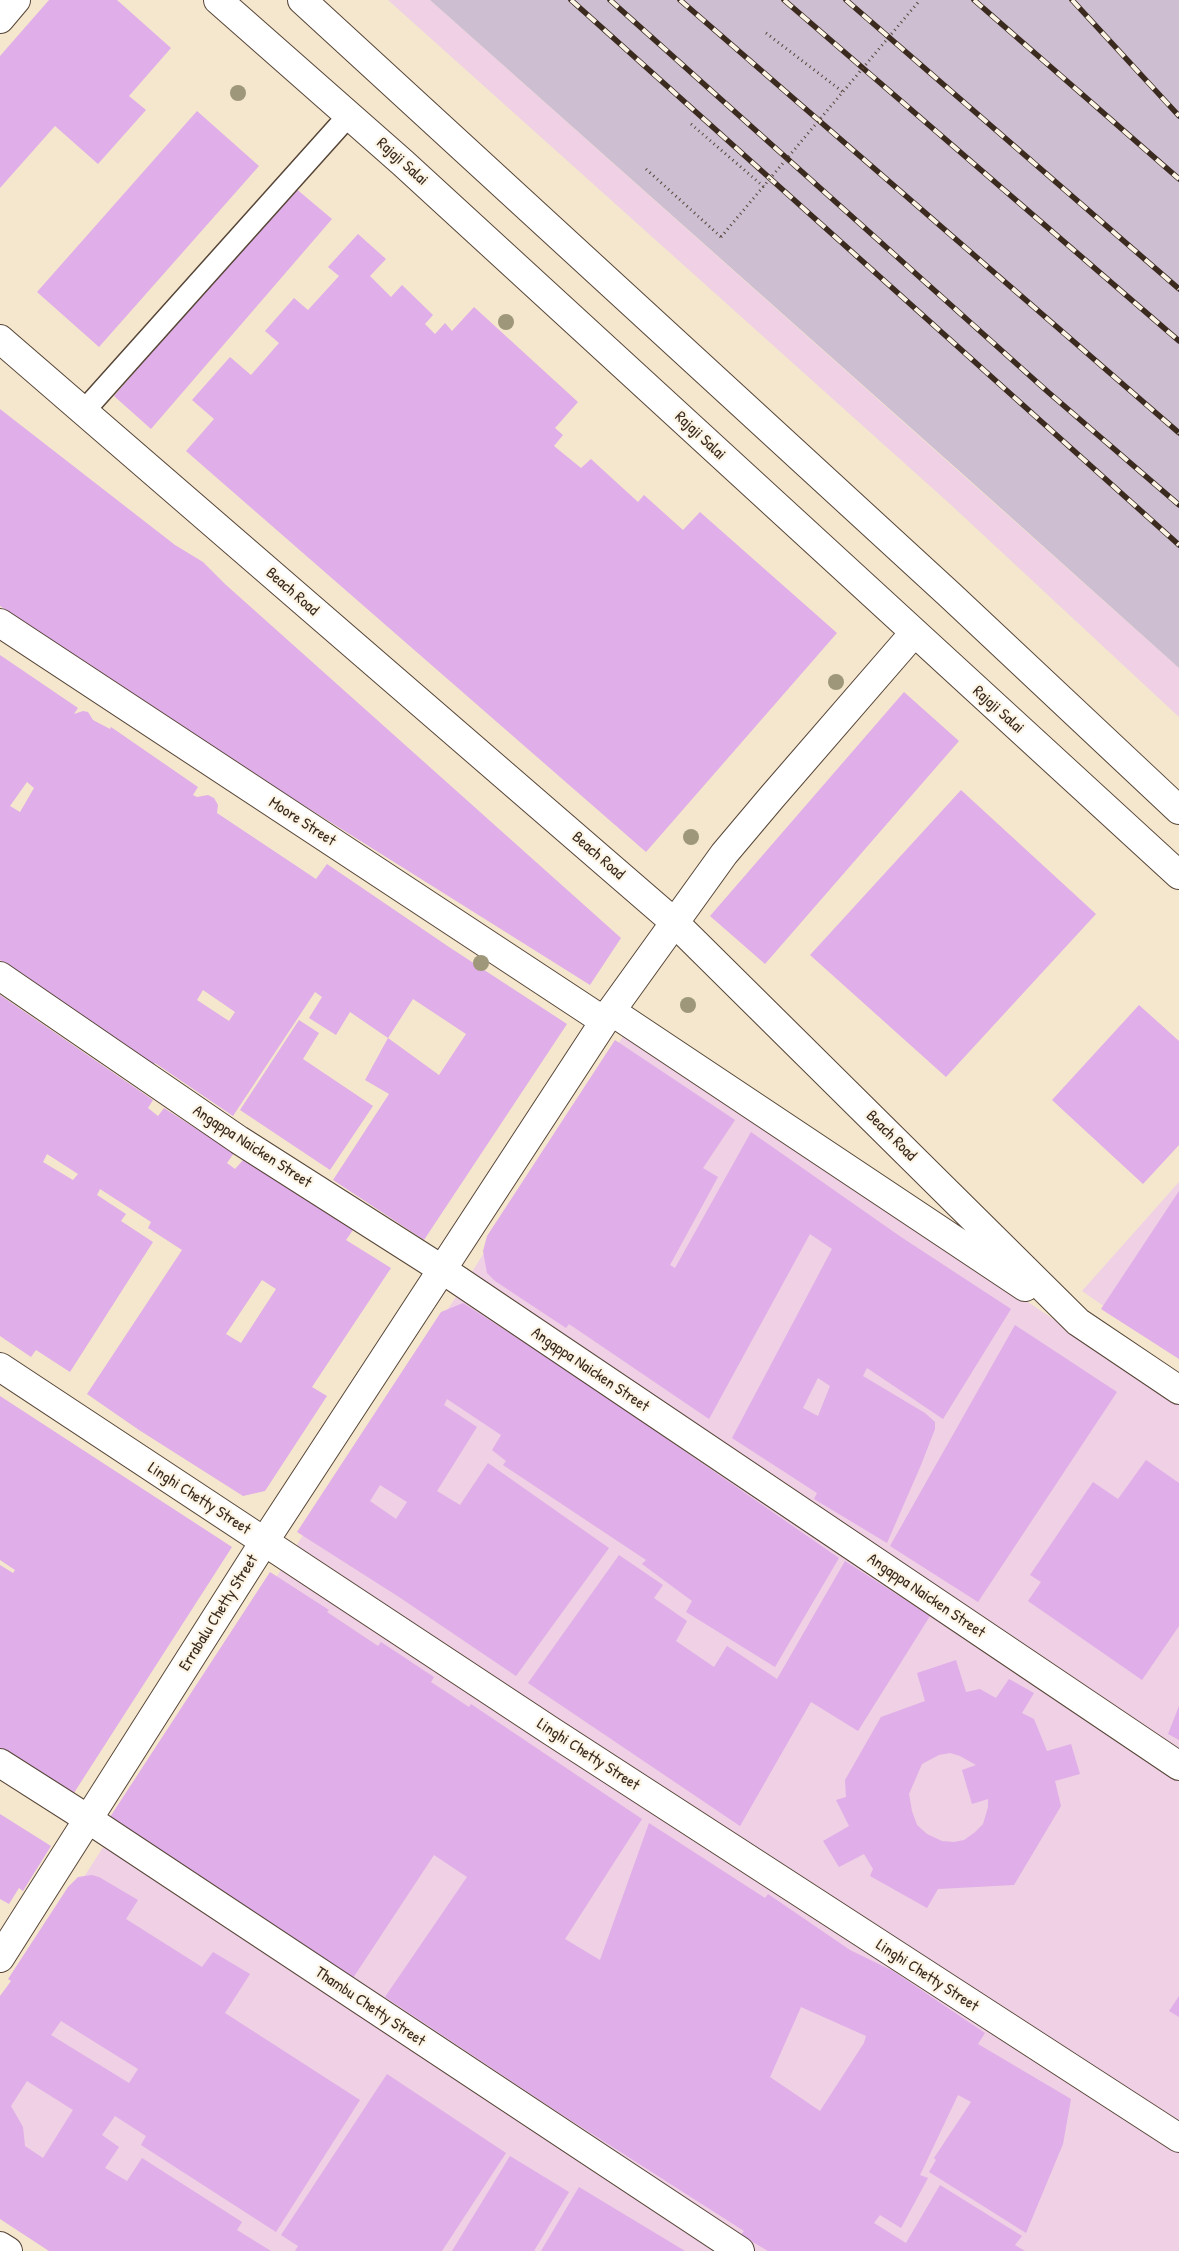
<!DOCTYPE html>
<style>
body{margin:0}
canvas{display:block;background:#f4e7cd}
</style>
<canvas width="1179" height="2251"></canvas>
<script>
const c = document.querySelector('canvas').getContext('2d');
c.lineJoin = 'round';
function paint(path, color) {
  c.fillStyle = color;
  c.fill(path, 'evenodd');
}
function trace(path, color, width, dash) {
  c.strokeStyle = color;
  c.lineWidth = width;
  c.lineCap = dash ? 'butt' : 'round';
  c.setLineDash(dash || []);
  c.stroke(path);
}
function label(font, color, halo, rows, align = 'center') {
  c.font = font + ' "Patrick Hand",sans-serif';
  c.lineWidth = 4.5;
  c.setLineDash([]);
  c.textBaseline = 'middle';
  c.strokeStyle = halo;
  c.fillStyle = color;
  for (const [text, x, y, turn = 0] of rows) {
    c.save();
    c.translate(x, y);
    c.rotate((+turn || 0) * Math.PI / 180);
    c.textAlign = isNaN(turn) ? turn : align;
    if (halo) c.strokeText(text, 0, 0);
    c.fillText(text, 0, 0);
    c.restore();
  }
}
const built = new Path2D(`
 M388 0H430L1179 668V717L950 504Z
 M625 1033 1179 1403V2251H85L0 2197V2008Z
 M1179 1182V1358L1082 1291Z`);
const industrial = new Path2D(`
 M430 0H1179V668L966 477Z`);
const building = new Path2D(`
 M49 0H117L171 48 129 96 146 110 98 164 55 126 0 188V56Z
 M197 111 259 166 99 347 37 292Z
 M294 187 332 219 151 429 114 396Z
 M358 234 386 259 370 276 391 297 402 285 433 315 425 324 435 334 445 323 452 331 474 307 578 402 555 428 563 435 554 446 581 468 591 459 638 502 644 495 683 530 700 512 837 633 646 852 186 451 214 419 192 400 230 357 251 375 279 343 265 331 294 298 308 310 339 276 328 267Z
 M0 409 175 545 203 562 225 584 621 938 590 985 147 707 0 606Z
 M0 655 78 708 74 714 83 711 88 712 93 720 110 729 111 727 198 787 193 795 197 797 208 795 214 798 218 805 217 813 316 879 327 864 449 947 567 1024 424 1240 333 1180 389 1094 365 1080 388 1038 350 1012 336 1035 309 1018 322 997 315 992 233 1116 155 1063 154 1065 0 960ZM27 782 34 788 20 812 10 806ZM203 990 235 1012 229 1021 197 1000ZM413 999 466 1034 439 1075 388 1038Z
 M904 692 959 741 765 964 710 916Z
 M961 790 1096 914 946 1077 810 955Z
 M0 995 153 1100 148 1108 158 1116 164 1108 234 1153 227 1163 235 1169 244 1159 353 1230 346 1240 391 1268 312 1387 327 1396 265 1491 243 1496 139 1430 87 1394 182 1250 148 1228 151 1222 100 1189 97 1195 126 1214 121 1221 153 1242 70 1372 36 1350 31 1357 0 1336ZM47 1154 78 1174 73 1180 43 1162ZM262 1280 276 1289 241 1343 226 1334Z
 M1139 1005 1179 1041V1145L1143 1184 1052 1100Z
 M299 1020 319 1033 303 1059 373 1106 330 1170 240 1110Z
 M615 1040 735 1120 703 1168 718 1177 670 1265 675 1268 751 1132 901 1237 1011 1309 943 1419 867 1368 863 1376 925 1413 935 1422V1429L921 1465 887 1543 814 1499 817 1493 732 1438 832 1249 810 1234 709 1419 569 1324 566 1328 495 1281 487 1273 483 1251 487 1236ZM818 1378 830 1386 818 1416 803 1408Z
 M1179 1191V1359L1101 1309Z
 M463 1303 570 1372 839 1558 775 1667 686 1612 692 1601 642 1564 646 1560 503 1465 506 1461 492 1450 501 1435 447 1399 444 1405 477 1427 437 1491 460 1505 488 1463 609 1548 516 1676 399 1597 297 1532 441 1312ZM380 1485 407 1502 396 1519 370 1501Z
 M1015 1325 1117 1392 978 1602 890 1546Z
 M0 1396 232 1547 72 1796 0 1749V1565L13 1573 15 1570 0 1560Z
 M1146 1460 1179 1483V1626L1142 1680 1028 1601 1041 1582 1030 1575 1093 1482 1118 1499Z
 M619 1555 663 1585 654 1598 687 1621 676 1641 714 1667 727 1646 777 1679 845 1561 930 1616 858 1731 811 1702 740 1826 528 1683Z
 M270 1572 329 1610 327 1612 378 1646 381 1642 434 1677 431 1682 469 1707 471 1704 642 1819 565 1939 600 1960 649 1823 765 1898 768 1894 850 1950 893 1971 985 2033 978 2044 1071 2099 1063 2144 1026 2233 929 2172 936 2160 934 2158 971 2102 958 2095 920 2175 928 2178 901 2228 880 2215 874 2223 906 2243 940 2185 1022 2236 1015 2245 1025 2251H768L741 2235 744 2231 561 2114 385 1997 467 1877 434 1855 353 1978 110 1817ZM801 2007 866 2036 864 2043 820 2111 770 2077Z
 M956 1660 966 1692 980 1689 996 1698 1009 1679 1034 1693 1022 1713 1034 1719 1047 1751 1071 1744 1080 1774 1055 1781 1061 1806 1014 1885 938 1889 927 1908 870 1876 873 1869 864 1854 839 1867 823 1841 849 1826 836 1800 846 1797 845 1780 881 1717 925 1701 917 1673ZM950 1753 960 1756 976 1765 962 1770 972 1804 988 1799V1807L983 1824 974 1833 964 1840 954 1842 942 1841 927 1834 917 1825 912 1811 909 1794 922 1764 939 1755Z
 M1179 1706V1740L1168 1734Z
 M0 1814 51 1846 23 1891 19 1888 9 1904 0 1899Z
 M92 1875 99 1877 138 1900 126 1919 202 1967 213 1952 250 1974 225 2013 360 2100 276 2232 141 2145 146 2136 115 2116 102 2135 119 2147 105 2168 127 2181 142 2158 242 2222 237 2230 271 2251H49L0 2219V1996L11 1981 8 1979 68 1887 78 1877ZM61 2021 138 2069 129 2083 51 2035ZM27 2081 73 2110 43 2158 25 2146 23 2127 11 2106Z
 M1179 1996V2017L1169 2011Z
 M387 2074 506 2153 442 2251H295L298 2246 281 2235Z
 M510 2156 569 2192 534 2251H452Z
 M579 2187 685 2251H541Z`);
const path = new Path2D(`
 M766 33 843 92
 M691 124 764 187
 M646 169 721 237`);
const lane = new Path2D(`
 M83 412 349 115`);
const street = new Path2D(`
 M0 19 16 0
 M0 339 674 922 1078 1322 1179 1390
 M0 623 604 1021
 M0 976 239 1140 443 1270 1179 1766
 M611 1011 1025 1287
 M0 1367 551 1731 1179 2138
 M0 1763 88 1819 740 2251
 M0 2246 8 2251`);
const secondary = new Path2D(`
 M0 1958 264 1542 611 1011 724 854 772 797 914 633`);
const primary = new Path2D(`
 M218 0 403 163 1179 875
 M302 0 950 595 1179 810`);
const rail = new Path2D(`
 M571 0 1179 545
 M610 0 1048 392 1179 505
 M680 0 1179 433
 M784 0 1179 341
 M846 0 1179 289
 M974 0 1179 179
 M1072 0 1179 116`);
const pathBridge = new Path2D(`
 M721 237 920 0`);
const trees = [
 [238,93],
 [506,322],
 [836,682],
 [691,837],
 [481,963],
 [688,1005]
];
const streetNames = [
 ["Rajaji Salai",402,162,42],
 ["Rajaji Salai",700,436,43],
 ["Beach Road",292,592,41],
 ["Rajaji Salai",998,710,42],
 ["Moore Street",302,822,33],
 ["Beach Road",598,856,41],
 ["Beach Road",891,1136,45],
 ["Angappa Naicken Street",252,1147,33],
 ["Angappa Naicken Street",590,1370,34],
 ["Linghi Chetty Street",199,1499,33],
 ["Angappa Naicken Street",926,1596,34],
 ["Errabalu Chetty Street",219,1613,-58],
 ["Linghi Chetty Street",588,1755,33],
 ["Linghi Chetty Street",927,1976,33],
 ["Thambu Chetty Street",370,2007,34]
];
paint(built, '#efd0e5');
paint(industrial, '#cdbed2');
paint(building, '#e0aee8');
trace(lane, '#574638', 24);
trace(street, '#574638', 30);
trace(secondary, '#574638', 30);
trace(primary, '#574638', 30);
trace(path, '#574638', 3, [1, 4]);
trace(lane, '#fff', 21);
trace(street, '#fff', 28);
trace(secondary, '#fff', 28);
trace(primary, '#fff', 28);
trace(rail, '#3b2a1e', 5.5);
trace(rail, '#fcf5e5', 4, [11]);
trace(pathBridge, '#574638', 3, [1, 4]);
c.fillStyle = '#9e977a';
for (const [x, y] of trees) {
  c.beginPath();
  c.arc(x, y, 8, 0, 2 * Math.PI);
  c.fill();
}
label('16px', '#3b2a1e', '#fcf5e5', streetNames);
</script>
